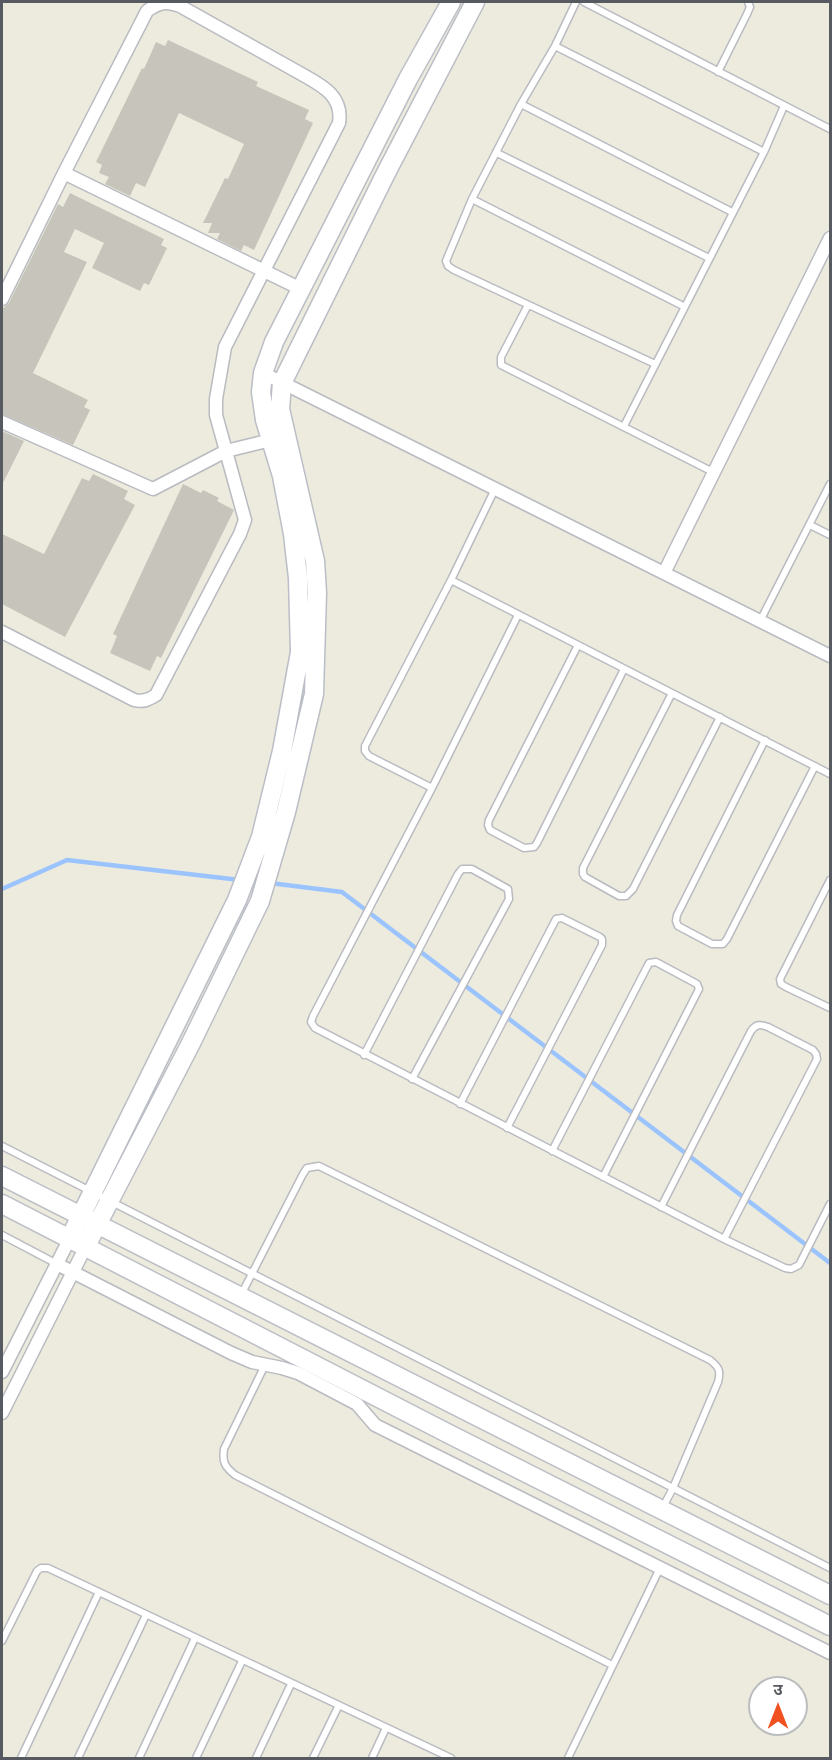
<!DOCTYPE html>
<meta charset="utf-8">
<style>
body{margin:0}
#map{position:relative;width:832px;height:1760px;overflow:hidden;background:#ecebde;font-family:Signika,"Noto Sans Devanagari",sans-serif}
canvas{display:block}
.frame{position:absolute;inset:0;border:3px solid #575a60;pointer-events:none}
.north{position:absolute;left:748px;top:1676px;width:60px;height:60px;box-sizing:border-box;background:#fff;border:2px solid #bcbdbf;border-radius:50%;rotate:0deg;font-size:16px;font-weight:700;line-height:24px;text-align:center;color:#575a60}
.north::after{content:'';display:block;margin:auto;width:21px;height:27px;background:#f1501f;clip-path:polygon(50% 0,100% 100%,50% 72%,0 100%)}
</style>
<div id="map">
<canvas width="832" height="1760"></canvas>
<div class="frame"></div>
<div class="north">उ</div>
</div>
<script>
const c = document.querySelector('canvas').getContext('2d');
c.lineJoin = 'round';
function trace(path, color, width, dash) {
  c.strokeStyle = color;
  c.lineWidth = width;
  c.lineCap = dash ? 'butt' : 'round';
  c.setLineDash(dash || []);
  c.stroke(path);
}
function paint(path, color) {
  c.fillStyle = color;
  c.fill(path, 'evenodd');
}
const stream = new Path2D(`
 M270 883 342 892 830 1263
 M2 889 67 860 240 880`);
const building = new Path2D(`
 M168 40 258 82 256 86 309 110 305 119 313 123 254 250 244 245 241 251 217 239 220 233H208L212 223H203L225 178 228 179 244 144 179 113 145 187 136 183 130 196 105 184 109 177 99 173 102 165 96 162 142 68 144 69 156 42 165 46Z
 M70 193 164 239 161 245 167 248 149 285 144 283 140 291 92 268 104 243 75 229 64 252 87 262 33 373 88 400 84 407 90 410 73 445 2 414V309L9 303 58 204 63 207Z
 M2 431 24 441 2 485Z
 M93 474 128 491 124 499 135 505 65 637 2 604V534L44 554 82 478 89 481Z
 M183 484 201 493 203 490 219 498 217 501 234 510 161 658 157 656 150 671 110 653 117 636 113 634Z`);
const lane = new Path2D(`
 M576 2 555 46 521 104 472 199 446 261 448 266 454 270 655 364
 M584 2 830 129
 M555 46 764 152
 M718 72 747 14 750 7 748 2
 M521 104 732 212
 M497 153 709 258
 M472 199 683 306
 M528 305 501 357V365L713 472
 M624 426 764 152 784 106
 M810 525 830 535
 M451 580 830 774
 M518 615 432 788 313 1016 311 1022 315 1028 724 1239 785 1268 791 1269 799 1265 830 1204
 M760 621 830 484
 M578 645 489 820 488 825 490 830 524 848 534 847 537 843 624 669
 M672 693 583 868V874L585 877 619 896H626L633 889 720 717
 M765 740 677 915 676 921 678 926 712 944H723L727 939 815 766
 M432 788 369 756 365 751V746L451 580 495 489
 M830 880 780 979 781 984 786 987 830 1008
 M364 1055 458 874 462 869H472L508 889 509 899 412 1079
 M460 1104 556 919 562 918 600 937 602 939V945L507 1128
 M2 1146 830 1568
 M552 1151 647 967 649 963 656 962 697 984 699 989 603 1177
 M661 1207 751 1031C756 1024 760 1024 768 1027L813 1050 816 1054 817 1059 724 1239
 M2 1235 57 1264
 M241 1295 303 1174 307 1168 319 1166 710 1360C719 1367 721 1371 718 1382L673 1488 663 1507
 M265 1365 224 1449C222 1462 225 1467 235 1475L612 1665
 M2 1641 37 1571 41 1568H48L451 1758
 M21 1758 99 1592
 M78 1758 146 1615
 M139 1758 195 1638
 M196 1758 242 1661
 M256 1758 291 1684
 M313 1758 338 1707
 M372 1758 386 1728
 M568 1758 660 1568`);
const street = new Path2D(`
 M64 173 301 289
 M2 299 64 173 147 11C159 2 166 1 180 6L305 76C325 87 343 98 339 123L225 347 216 399V415L245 520 240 534 156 695C148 700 143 702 134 700L2 632
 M263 373 830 656
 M2 422 153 489 226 451 271 440
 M664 573 830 238
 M57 1264 231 1353 252 1362 282 1368 298 1373 357 1404 375 1425 830 1653
 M2 1372 70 1238
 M2 1413 86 1246`);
const secondary = new Path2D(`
 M2 1176 830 1595
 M2 1204 449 1434 830 1626
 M70 1238 237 900 261 837 282 751 300 652 298 578 293 534 282 476 265 420 261 392 263 373 274 342 408 79 451 2
 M86 1246 191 1043 260 901 286 812 314 694 317 593 315 561 280 409 282 383 386 173 475 2`);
trace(stream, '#9bc4ff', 4.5);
paint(building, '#c7c5bb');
trace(lane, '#b9bbc1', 9);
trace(street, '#b9bbc1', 15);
trace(secondary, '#bbbec6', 21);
trace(lane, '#fff', 6);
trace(street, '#fff', 12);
trace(secondary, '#fff', 18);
</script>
